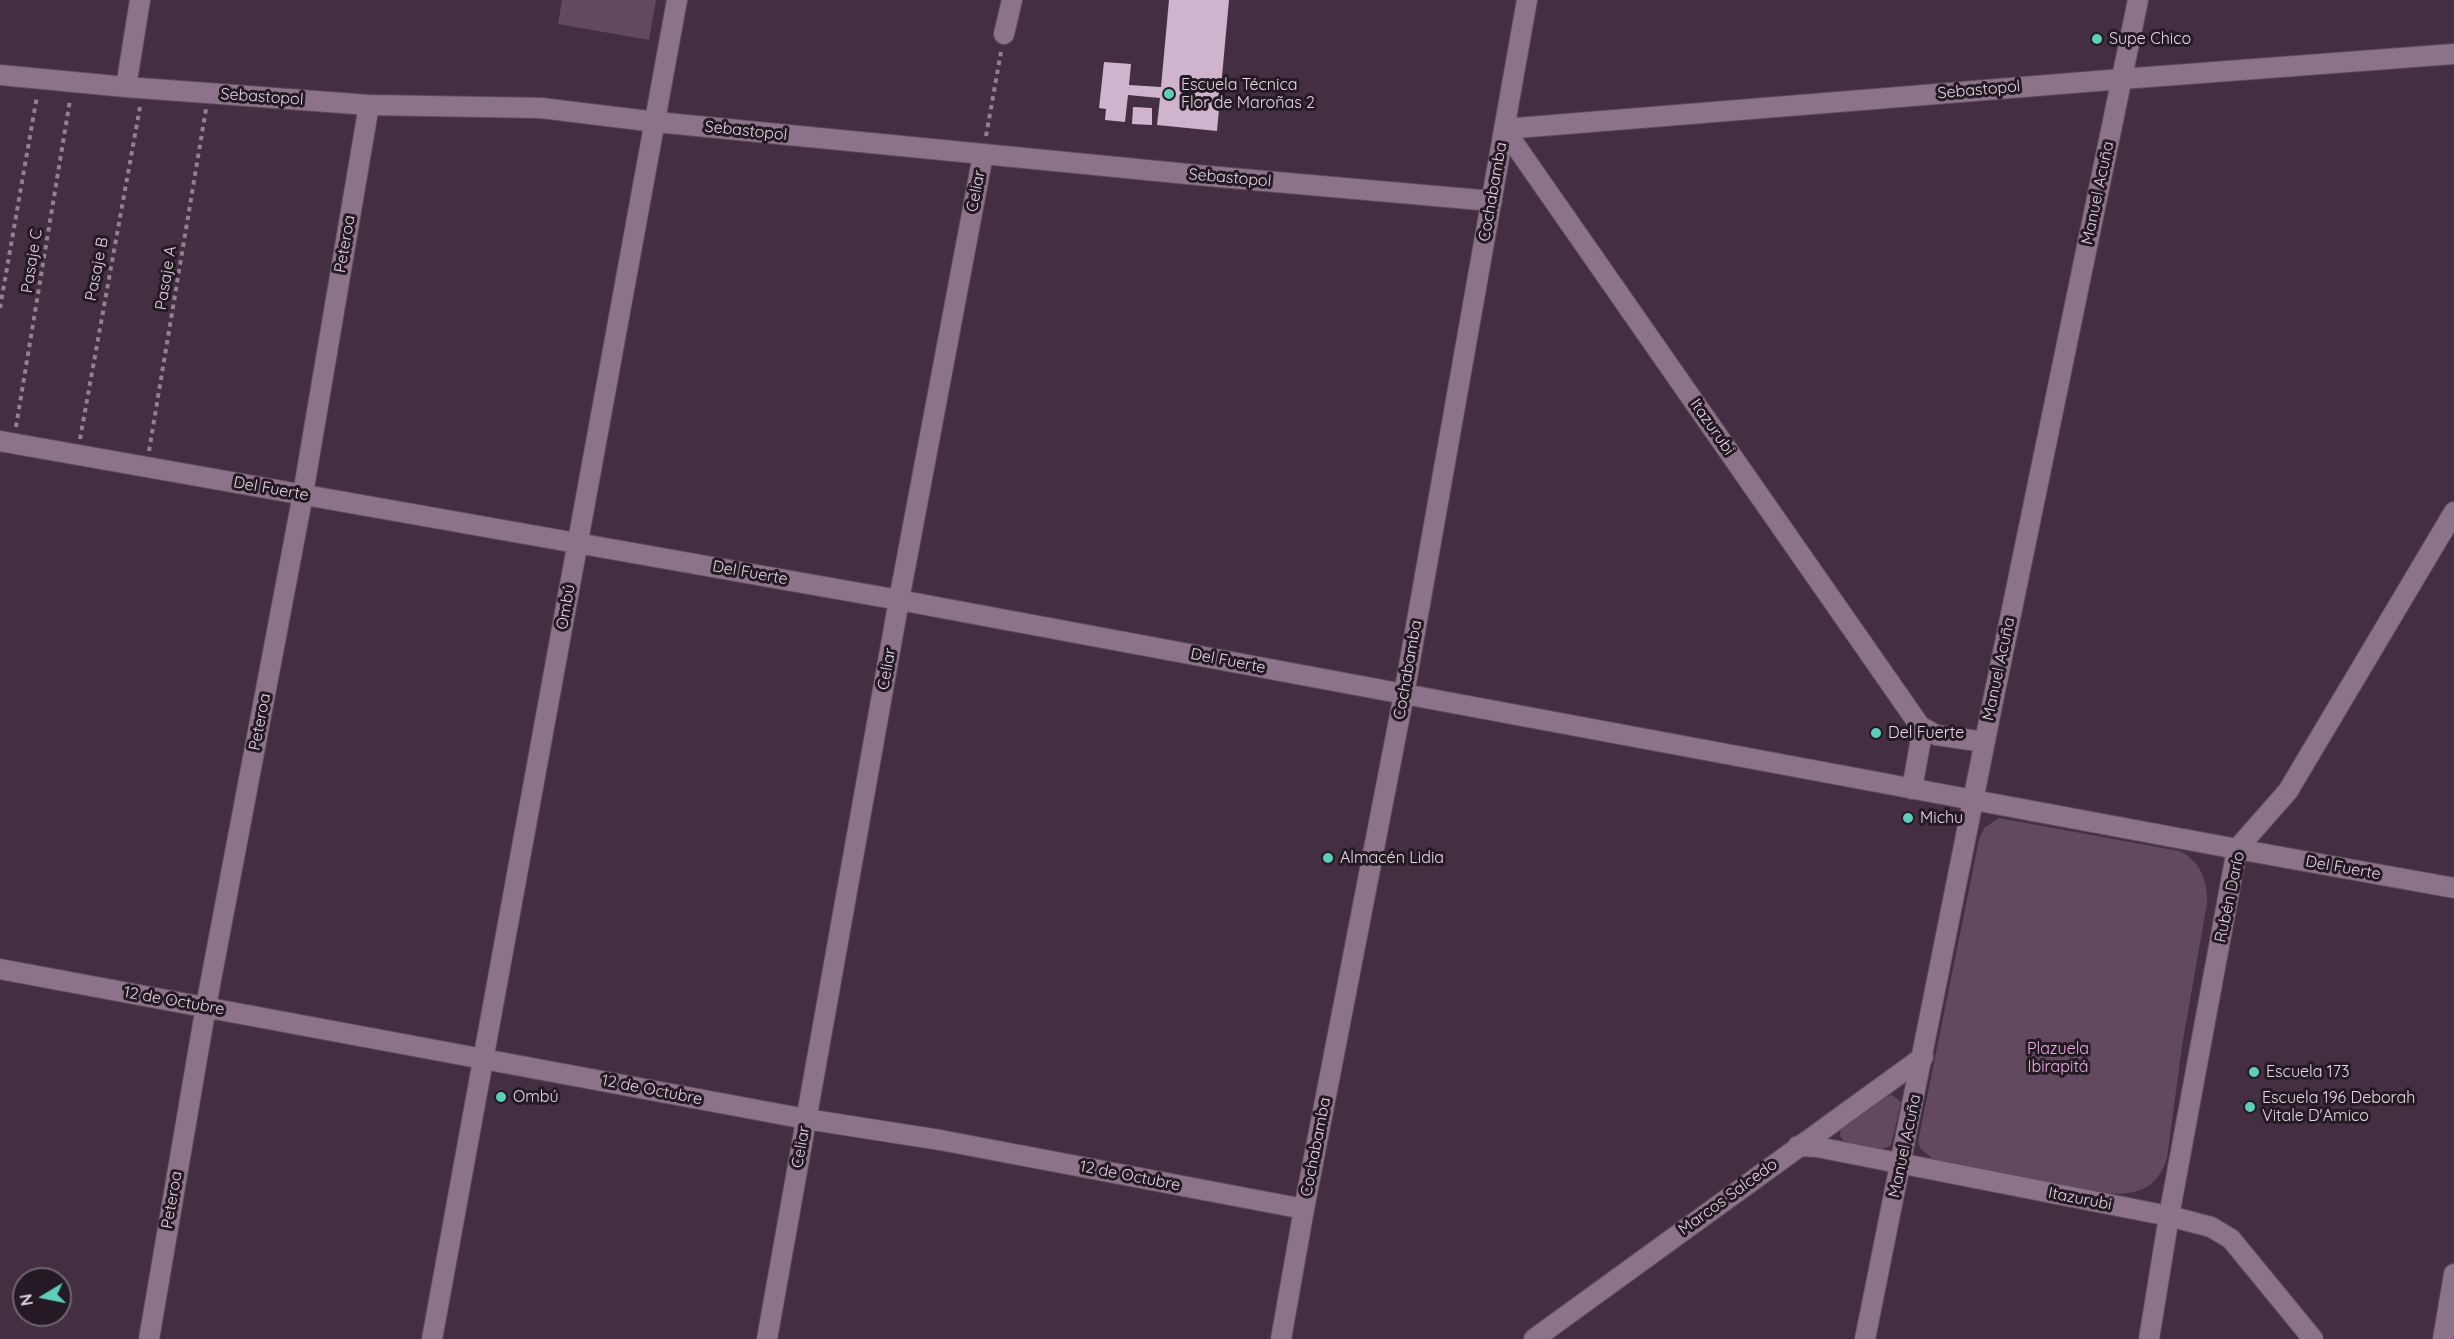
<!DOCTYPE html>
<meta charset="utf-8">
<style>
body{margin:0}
#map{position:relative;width:2454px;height:1339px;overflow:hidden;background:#442e42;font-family:Quicksand,sans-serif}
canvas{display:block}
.north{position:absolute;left:12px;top:1267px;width:60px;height:60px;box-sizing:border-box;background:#251a23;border:2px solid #71656f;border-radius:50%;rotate:260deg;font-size:16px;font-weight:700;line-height:24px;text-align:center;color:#e4d6e2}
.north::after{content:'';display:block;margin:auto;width:21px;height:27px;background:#5cceba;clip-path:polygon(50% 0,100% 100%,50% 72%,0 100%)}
</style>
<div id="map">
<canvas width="2454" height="1339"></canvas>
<div class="north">N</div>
</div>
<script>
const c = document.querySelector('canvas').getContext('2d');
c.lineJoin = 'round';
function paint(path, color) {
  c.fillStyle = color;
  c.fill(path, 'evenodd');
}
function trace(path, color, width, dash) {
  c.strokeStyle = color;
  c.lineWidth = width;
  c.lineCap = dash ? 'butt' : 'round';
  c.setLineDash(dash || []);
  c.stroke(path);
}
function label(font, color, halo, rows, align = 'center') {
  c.font = font + ' Quicksand,sans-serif';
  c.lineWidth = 6;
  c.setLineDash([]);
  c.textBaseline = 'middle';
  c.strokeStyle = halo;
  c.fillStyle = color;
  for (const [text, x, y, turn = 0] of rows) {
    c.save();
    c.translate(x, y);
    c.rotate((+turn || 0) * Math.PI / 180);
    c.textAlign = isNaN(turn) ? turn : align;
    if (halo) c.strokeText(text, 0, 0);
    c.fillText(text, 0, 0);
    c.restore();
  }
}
const green = new Path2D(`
 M562 0H656L649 40 558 24Z
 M1999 818 2179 851C2200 860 2208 881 2207 903L2182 1046 2167 1158C2157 1189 2139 1194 2108 1194L1933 1159 1921 1149 1918 1142 1979 840 1984 828Z
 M1892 1095 1901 1102 1891 1145C1879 1154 1858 1146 1845 1143L1840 1136 1841 1128 1886 1097Z`);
const building = new Path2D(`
 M1169 0H1229L1217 131 1157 125 1160 98 1128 95 1125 122 1105 120 1106 109 1099 108 1104 62 1131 64 1129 85 1161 87Z
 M1133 107 1152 108V125L1132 124Z`);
const path = new Path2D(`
 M986 136 1001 52
 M0 308 37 96
 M16 427 70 100
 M80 439 140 107
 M149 451 206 109`);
const street = new Path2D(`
 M1004 34 1012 0
 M0 75 126 87 369 105 541 108 656 122 1208 176 1492 201
 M126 87 140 0
 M1504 129 2122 79 2454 54
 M1504 129 1920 726 1936 735 1984 742
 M0 441 899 600 2237 849 2454 888
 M1912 789 1920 744V726
 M0 969 806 1119 940 1140 1304 1209
 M1798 1146 1817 1147 2169 1216 2211 1227 2231 1239 2313 1339
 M149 1339 206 1006 303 494 369 105
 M432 1339 677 0
 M767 1339 899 600 983 155
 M1281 1339 1304 1209 1404 694 1527 0
 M1534 1339 1923 1057
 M1865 1339 1994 696 2138 0
 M2149 1339 2169 1216 2237 849 2288 791 2454 512
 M2443 1339 2454 1274`);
const markers = [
 [2097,39,6,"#5cceba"],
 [1169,94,6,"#5cceba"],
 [1876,733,6,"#5cceba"],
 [1908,818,6,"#5cceba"],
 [1328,858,6,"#5cceba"],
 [2254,1072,6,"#5cceba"],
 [501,1097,6,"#5cceba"],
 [2250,1107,6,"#5cceba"]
];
const poiNames = [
 ["Supe Chico",2109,39],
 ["Escuela Técnica",1181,85],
 ["Flor de Maroñas 2",1181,103],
 ["Del Fuerte",1888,733],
 ["Michu",1920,818],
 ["Almacén Lidia",1340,858],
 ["Escuela 173",2266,1072],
 ["Ombú",513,1097],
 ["Escuela 196 Deborah",2262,1098],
 ["Vitale D'Amico",2262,1116]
];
const streetNames = [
 ["Sebastopol",1979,90,-5],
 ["Sebastopol",262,97,4],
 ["Sebastopol",746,131,6],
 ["Sebastopol",1230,178,5],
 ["Celiar",976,191,-79],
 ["Cochabamba",1493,192,-80],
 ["Manuel Acuña",2098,193,-78],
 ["Peteroa",345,244,-80],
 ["Pasaje C",32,261,-81],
 ["Pasaje B",97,269,-79],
 ["Pasaje A",166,278,-81],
 ["Itazurubi",1712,427,55],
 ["Del Fuerte",271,489,10],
 ["Del Fuerte",750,573,10],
 ["Ombú",566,607,-80],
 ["Del Fuerte",1228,661,11],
 ["Celiar",887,669,-80],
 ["Manuel Acuña",1999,669,-78],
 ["Cochabamba",1408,670,-80],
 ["Peteroa",260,722,-79],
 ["Del Fuerte",2343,868,10],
 ["Rubén Darío",2230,897,-78],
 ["12 de Octubre",174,1001,10],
 ["12 de Octubre",652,1090,11],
 ["Manuel Acuña",1905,1146,-78],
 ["Celiar",801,1147,-80],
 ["Cochabamba",1316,1147,-79],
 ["12 de Octubre",1130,1176,11],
 ["Marcos Salcedo",1728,1197,-36],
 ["Itazurubi",2080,1199,11],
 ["Peteroa",172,1200,-80]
];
const parkNames = [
 ["Plazuela",2058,1049],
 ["Ibirapitá",2058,1067]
];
paint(green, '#634960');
paint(building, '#d0b4cd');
trace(street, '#5e4c5d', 22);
trace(path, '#938191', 4, [4.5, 4.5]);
trace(street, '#8d738a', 20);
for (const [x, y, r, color] of markers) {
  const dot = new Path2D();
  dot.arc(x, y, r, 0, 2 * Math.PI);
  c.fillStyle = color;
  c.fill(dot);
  trace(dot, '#251a23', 2);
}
label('16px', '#e4d6e2', '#251a23', poiNames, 'left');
label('16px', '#e4d6e2', '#251a23', streetNames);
label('16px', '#eeace8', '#251a23', parkNames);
</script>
